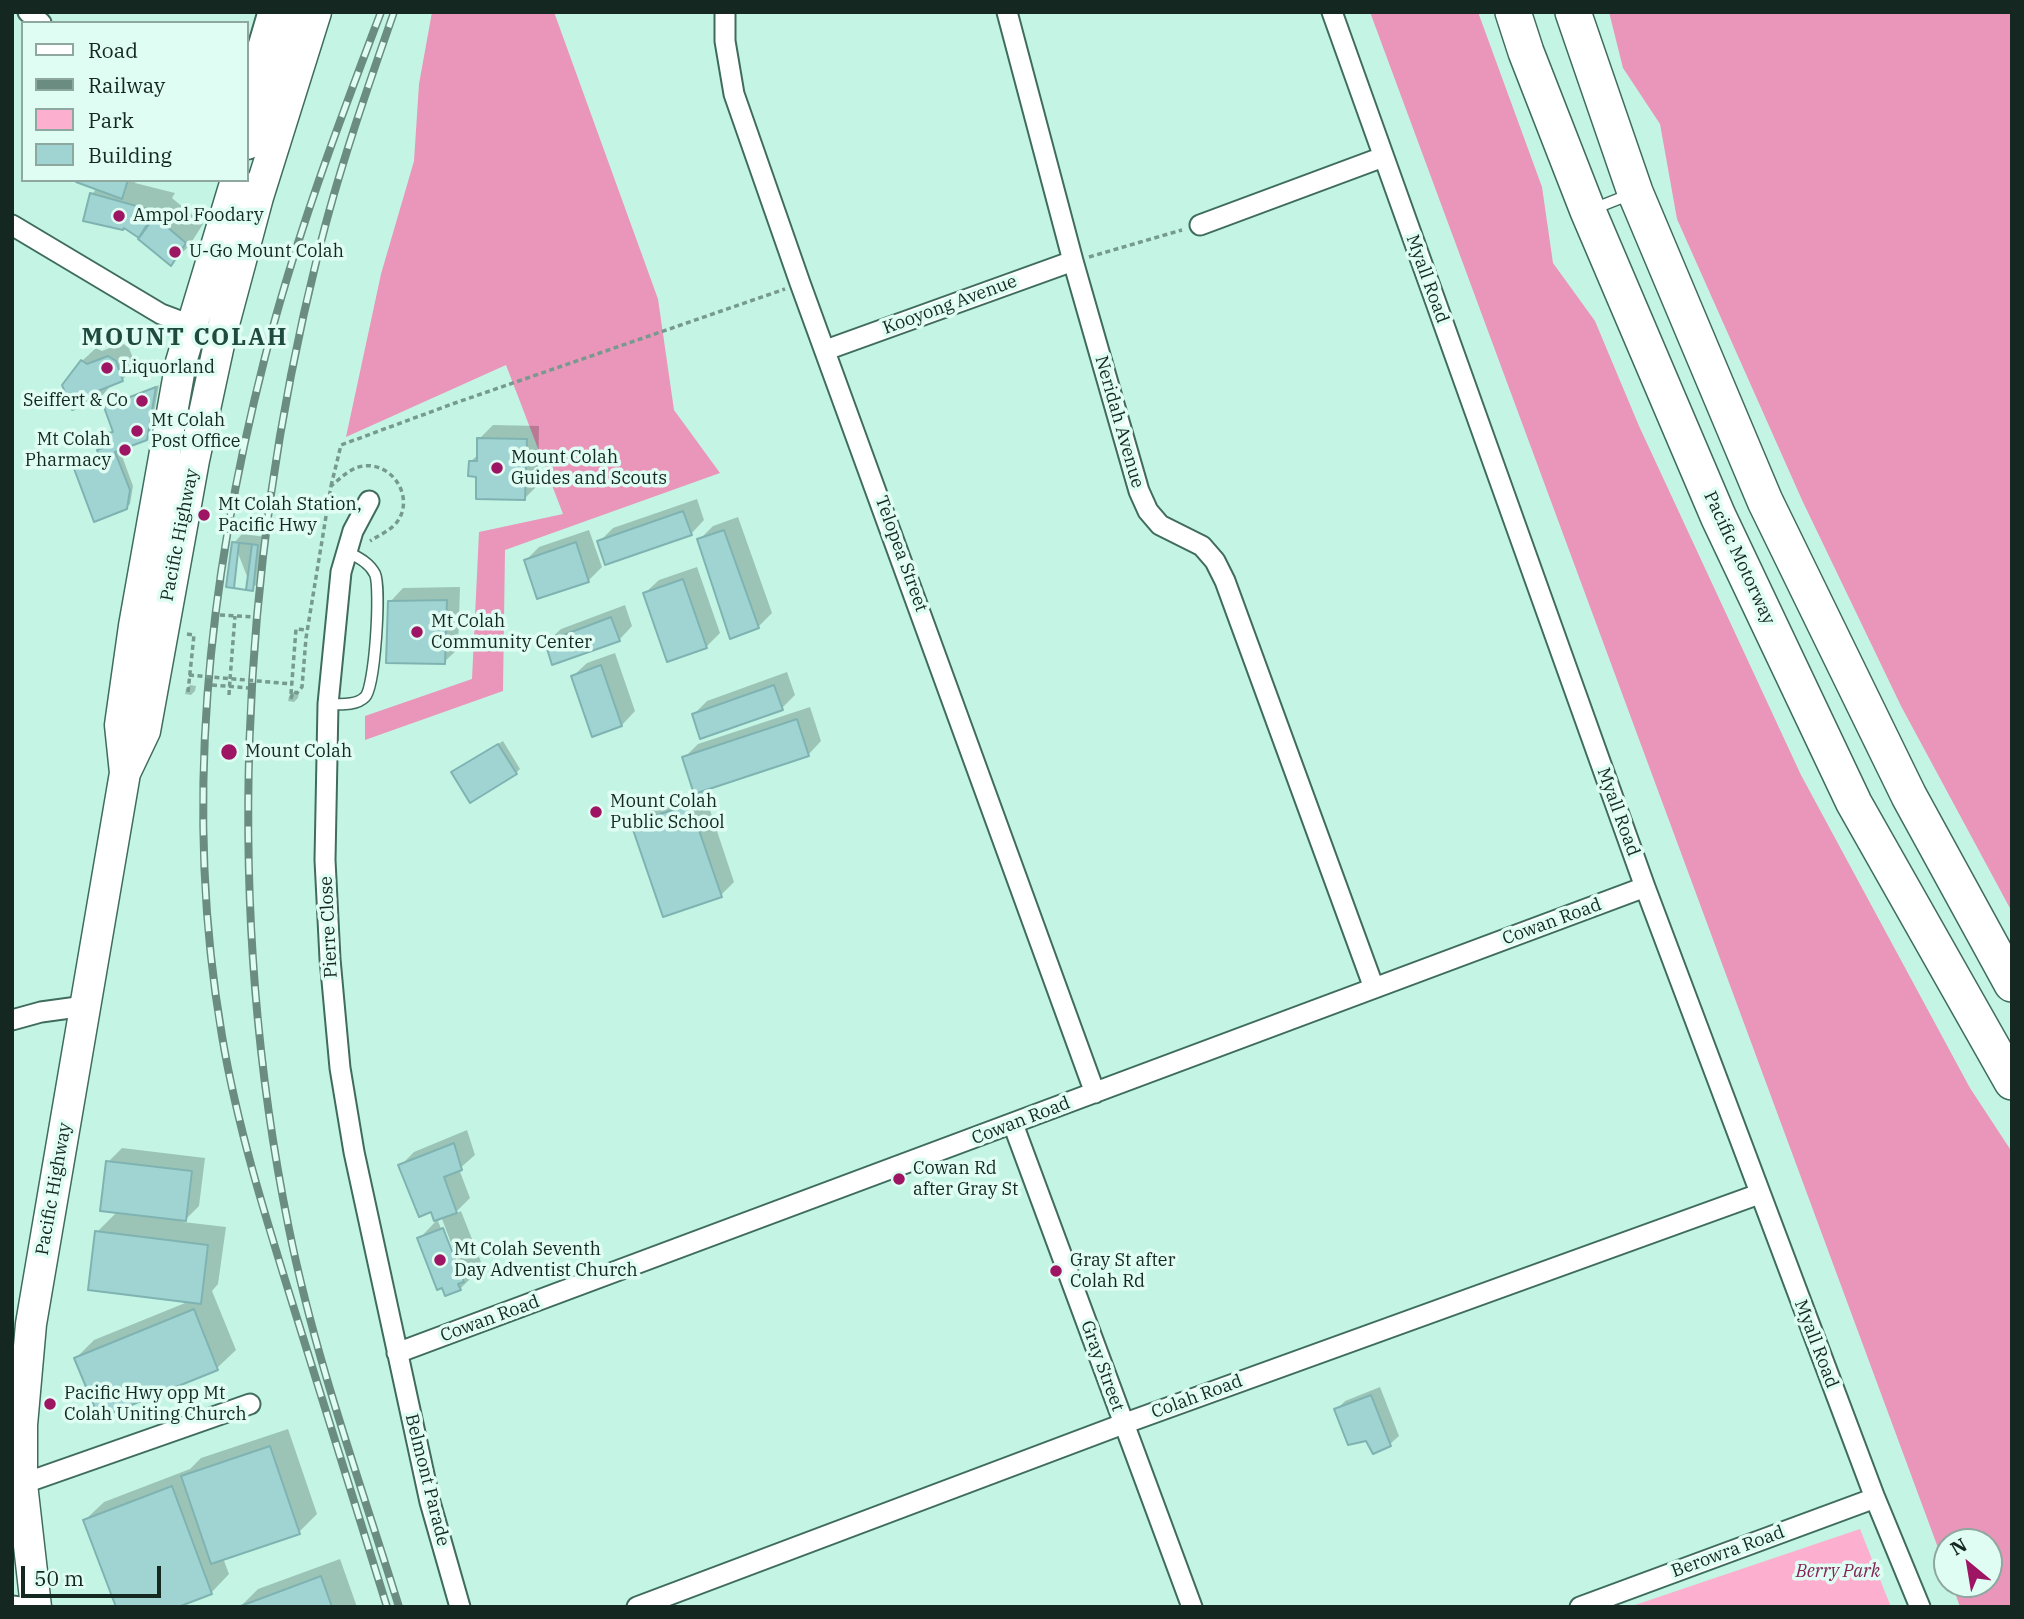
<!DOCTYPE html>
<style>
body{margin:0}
#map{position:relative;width:2024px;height:1619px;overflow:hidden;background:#c4f5e4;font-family:"IBM Plex Serif",serif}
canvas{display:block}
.frame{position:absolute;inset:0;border:14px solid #142721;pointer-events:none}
.legend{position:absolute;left:21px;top:21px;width:228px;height:161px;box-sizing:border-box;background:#e0fdf3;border:2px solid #8ea79f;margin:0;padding:9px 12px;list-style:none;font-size:21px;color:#142721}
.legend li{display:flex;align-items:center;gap:14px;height:35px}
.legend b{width:35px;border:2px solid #8ea79f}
.north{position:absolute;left:1933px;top:1528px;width:70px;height:70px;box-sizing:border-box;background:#e0fdf3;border:2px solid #8ea79f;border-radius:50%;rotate:330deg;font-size:19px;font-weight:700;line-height:28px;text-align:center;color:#142721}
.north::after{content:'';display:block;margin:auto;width:24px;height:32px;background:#9e1563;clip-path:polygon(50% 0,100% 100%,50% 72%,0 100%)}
.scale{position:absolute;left:21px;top:1566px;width:140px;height:32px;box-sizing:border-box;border:4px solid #142721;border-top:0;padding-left:9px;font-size:21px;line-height:24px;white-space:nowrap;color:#142721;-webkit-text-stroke:5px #e0fdf3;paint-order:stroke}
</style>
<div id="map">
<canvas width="2024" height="1619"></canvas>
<div class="frame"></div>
<ul class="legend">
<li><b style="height:9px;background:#fff"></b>Road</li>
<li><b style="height:9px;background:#6b8d81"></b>Railway</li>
<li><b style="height:19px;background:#fcafcf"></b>Park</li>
<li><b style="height:19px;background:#a0d4d2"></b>Building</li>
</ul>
<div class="north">N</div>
<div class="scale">50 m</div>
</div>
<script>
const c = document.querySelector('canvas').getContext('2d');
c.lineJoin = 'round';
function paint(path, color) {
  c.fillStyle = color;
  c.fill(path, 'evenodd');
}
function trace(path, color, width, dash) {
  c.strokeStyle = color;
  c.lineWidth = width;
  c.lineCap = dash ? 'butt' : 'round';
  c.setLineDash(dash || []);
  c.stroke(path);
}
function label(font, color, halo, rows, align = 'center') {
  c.font = font + ' "IBM Plex Serif",serif';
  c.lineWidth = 7;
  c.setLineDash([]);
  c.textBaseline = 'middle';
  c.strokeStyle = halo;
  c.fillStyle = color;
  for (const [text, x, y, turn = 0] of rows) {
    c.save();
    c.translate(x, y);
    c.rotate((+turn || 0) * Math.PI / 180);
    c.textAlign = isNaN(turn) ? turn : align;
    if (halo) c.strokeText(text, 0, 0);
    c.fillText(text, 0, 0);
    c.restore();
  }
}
const green = new Path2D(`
 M1860 1529 1891 1607H1629Z`);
const forest = new Path2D(`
 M432 12H554L658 299 674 410 720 473 505 550 503 691 365 740V716L472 679 479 532 563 514 506 365 346 437 381 274 414 161 419 84Z
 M1370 12H1478L1542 187 1553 263 1595 321 1639 426 1801 775 1970 1088 2012 1152V1607H1960L1952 1584H1989V1542H1947V1572Z
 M1609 12H2012V912L1901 706 1802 500 1677 219 1660 124 1623 68Z`);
const shadow = new Path2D(`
 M78 180H136L135 183 175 193 172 198 203 224 189 246 171 264 92 194 97 188Z
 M122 343 129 348 136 366 122 380 113 383 100 398 82 361 96 348 102 351Z
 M159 385 150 434 146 438 119 448 133 486 130 504 126 508 75 467 79 463 101 455 99 451 103 447 113 443 110 434 114 430 106 408 110 404Z
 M493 425 539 426 538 485 524 499 471 461 479 454V439Z
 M697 499 704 520 691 534 599 542 613 528Z
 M738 517 772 613 758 627 699 540 713 526Z
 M589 530 602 567 588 581 526 560 539 547Z
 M242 534 266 537 261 580 252 589 234 543Z
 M697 567 720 633 706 647 645 593 659 580Z
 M460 587 458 649 444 662 390 602 403 588Z
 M625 605 632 626 619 640 547 642 561 629Z
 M615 653 635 711 622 725 573 676 587 663Z
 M787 672 795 695 782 708 694 714 707 701Z
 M190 685 196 686 195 691 191 695 185 694 186 689Z
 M293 692H299L298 698 294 702 288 701 289 696Z
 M810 707 821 741 808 755 703 789 734 882 721 895 633 824 647 811 696 794 684 758 698 744Z
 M503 741 520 769 516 773 457 769Z
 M467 1130 475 1155 459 1169 470 1198 453 1215 461 1211 481 1262 476 1267 478 1271 460 1289 443 1286 419 1239 436 1221 432 1209 401 1165 414 1152ZM442 1219 462 1272H458L438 1221Z
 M122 1148 205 1158 199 1206 183 1222 226 1227 218 1284 212 1291 236 1350 217 1368 76 1358 94 1340 190 1301 97 1232 118 1211 108 1162Z
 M1380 1387 1399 1436 1390 1444 1367 1439 1336 1410 1345 1401Z
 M288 1429 317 1514 299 1532 223 1558 229 1574 211 1593 85 1520 104 1502 190 1469 201 1458Z
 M340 1559 357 1607H240L258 1589Z`);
const building = new Path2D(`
 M76 180H128L122 199 76 182Z
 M90 193 158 212 139 238 124 228 123 230 83 221Z
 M153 215 186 243 171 266 138 239Z
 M108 356 116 361 123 381 98 391 101 400 72 410 62 385 81 360 87 364Z
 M156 387 147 440 115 452 130 490 127 509 94 522 73 466 99 456 97 450 112 444 108 433 113 432 104 407Z
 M477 438 527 439 525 500 476 499V477L468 476 469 461H477Z
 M683 511 692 535 605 565 597 541Z
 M724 530 759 628 730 639 697 539Z
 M232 542 258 545 253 591 226 587Z
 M576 542 589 582 537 599 524 560Z
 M239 543 252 544 246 590 234 588Z
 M683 579 707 648 667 662 643 593Z
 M447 600 445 664 386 663 388 601Z
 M611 617 620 641 552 665 545 642Z
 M601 665 622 726 592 737 571 676Z
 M774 685 783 710 700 739 692 714Z
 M797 719 809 756 694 794 682 757Z
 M498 744 517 774 470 803 451 772Z
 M690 804 722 897 663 917 631 824Z
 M454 1143 462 1170 444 1177 457 1213 434 1221 431 1212 419 1217 398 1165Z
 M106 1161 192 1171 186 1221 100 1211Z
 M443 1228 464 1282 458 1284 461 1290 445 1296 442 1288 437 1290 417 1238Z
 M95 1231 208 1245 201 1304 88 1290Z
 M194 1309 218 1370 99 1418 74 1358Z
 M1371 1395 1391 1446 1373 1454 1366 1441 1348 1445 1334 1409Z
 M270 1446 300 1534 211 1564 181 1476Z
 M172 1486 212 1594 178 1607H116L83 1520Z
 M321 1576 332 1607H238Z`);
const path = new Path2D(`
 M1089 257 1182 230
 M331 486 341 445 455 403 785 289
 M220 615 253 617
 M187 634 194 635 188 692
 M230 679 235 616
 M212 685 249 688
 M291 694 296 629 307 630
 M291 699 293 692 297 693 302 687 306 638 331 486C341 478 350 468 363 466 393 462 415 498 397 522 390 531 379 535 370 541`);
const service = new Path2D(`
 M1593 209 1631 194
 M328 704C340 704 356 706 365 697 375 688 381 588 375 574 369 562 357 557 346 551`);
const minor = new Path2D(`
 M28 12 41 23
 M725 12V41L734 94 800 283 1095 1093
 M1007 12 1073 261 1139 491 1148 511 1160 525 1202 546 1215 561 1225 581 1374 988
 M1332 12 1645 887 1875 1498 1920 1607
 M247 83 268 12
 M12 225 161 314 201 329
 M1200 225 1383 157
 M826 350 1073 261
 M369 501 353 531 341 572 328 704 325 860 330 959 340 1068 354 1152 430 1502 460 1607
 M12 1020 41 1012 85 1006
 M1013 1124 1192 1607
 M397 1353 1645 887
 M22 1484 250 1404
 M12 1606 21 1607
 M637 1607 1123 1424 1759 1194
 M1580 1607 1875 1498`);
const primary = new Path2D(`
 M247 144 289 12
 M125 773 120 725 134 626 181 362 236 180
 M36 1607 22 1484V1425L31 1324 125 773 145 731 194 460 221 335 258 197 316 12`);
const motorway = new Path2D(`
 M1513 12 1526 52 1588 211 1718 516 1854 803 2012 1082
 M1573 12 1635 192 1765 501 1909 796 2012 984`);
const rail = new Path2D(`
 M381 12C338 125 295 239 265 357 208 580 183 807 222 1036 237 1125 264 1212 291 1299 323 1402 355 1504 387 1607
 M394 12C366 92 338 172 318 254 239 570 224 910 289 1229 315 1358 360 1482 399 1607`);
const pathBridge = new Path2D(`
 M189 675 292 684
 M229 695 230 679`);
const markers = [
 [119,216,7,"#9e1563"],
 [175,252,7,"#9e1563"],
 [107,368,7,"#9e1563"],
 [142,401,7,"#9e1563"],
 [137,431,7,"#9e1563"],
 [125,450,7,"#9e1563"],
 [497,468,7,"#9e1563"],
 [204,515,7,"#9e1563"],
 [417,632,7,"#9e1563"],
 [229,752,9,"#9e1563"],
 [596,812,7,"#9e1563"],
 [899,1179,7,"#9e1563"],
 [440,1260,7,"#9e1563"],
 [1056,1271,7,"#9e1563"],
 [50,1404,7,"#9e1563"]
];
const poiNames = [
 ["Ampol Foodary",133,216],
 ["U-Go Mount Colah",189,252],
 ["Liquorland",121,368],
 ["Seiffert & Co",128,401,"right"],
 ["Mt Colah",151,421],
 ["Post Office",151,442],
 ["Mt Colah",111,440,"right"],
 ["Pharmacy",111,461,"right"],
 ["Mount Colah",511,458],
 ["Guides and Scouts",511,479],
 ["Mt Colah Station,",218,505],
 ["Pacific Hwy",218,526],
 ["Mt Colah",431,622],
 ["Community Center",431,643],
 ["Mount Colah",245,752],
 ["Mount Colah",610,802],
 ["Public School",610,823],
 ["Cowan Rd",913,1169],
 ["after Gray St",913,1190],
 ["Mt Colah Seventh",454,1250],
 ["Day Adventist Church",454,1271],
 ["Gray St after",1070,1261],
 ["Colah Rd",1070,1282],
 ["Pacific Hwy opp Mt",64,1394],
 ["Colah Uniting Church",64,1415]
];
const streetNames = [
 ["Myall Road",1427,279,70],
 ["Kooyong Avenue",950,305,-20],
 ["Neridah Avenue",1119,422,74],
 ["Pacific Highway",180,535,-79],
 ["Telopea Street",901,554,70],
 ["Pacific Motorway",1739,558,65],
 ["Myall Road",1618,812,70],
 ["Cowan Road",1552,922,-20],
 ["Pierre Close",329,927,-93],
 ["Cowan Road",1021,1121,-21],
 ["Pacific Highway",54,1189,-80],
 ["Cowan Road",490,1319,-20],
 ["Myall Road",1816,1344,69],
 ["Gray Street",1102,1366,70],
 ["Colah Road",1197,1397,-20],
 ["Belmont Parade",427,1480,76],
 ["Berowra Road",1728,1552,-20]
];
const parkNames = [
 ["Berry Park",1838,1572]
];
const districtNames = [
 ["MOUNT COLAH",185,338]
];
paint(green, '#fcafcf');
paint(forest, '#e996ba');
paint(shadow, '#0003');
paint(building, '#a0d4d2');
trace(building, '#7fb3b1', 2);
trace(service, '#3f6c5e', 13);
trace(minor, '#3f6c5e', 23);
trace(primary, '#3f6c5e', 33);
trace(motorway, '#3f6c5e', 38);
trace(path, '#769a8e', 3.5, [5, 3.5]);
trace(service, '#fff', 10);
trace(minor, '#fff', 19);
trace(primary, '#fff', 30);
trace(motorway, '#fff', 35);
trace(rail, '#6b8d81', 8);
trace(rail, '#e0fdf3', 5, [16]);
trace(pathBridge, '#769a8e', 3.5, [5, 3.5]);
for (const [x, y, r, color] of markers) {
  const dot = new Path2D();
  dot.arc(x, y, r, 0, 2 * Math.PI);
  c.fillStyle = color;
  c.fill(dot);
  trace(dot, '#e0fdf3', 2.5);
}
label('18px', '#142721', '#e0fdf3', poiNames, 'left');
label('18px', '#142721', '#e0fdf3', streetNames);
label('italic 18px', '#832355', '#e0fdf3', parkNames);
c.letterSpacing = '2px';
label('bold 24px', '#1e4b3e', '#e0fdf3', districtNames);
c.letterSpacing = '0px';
</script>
